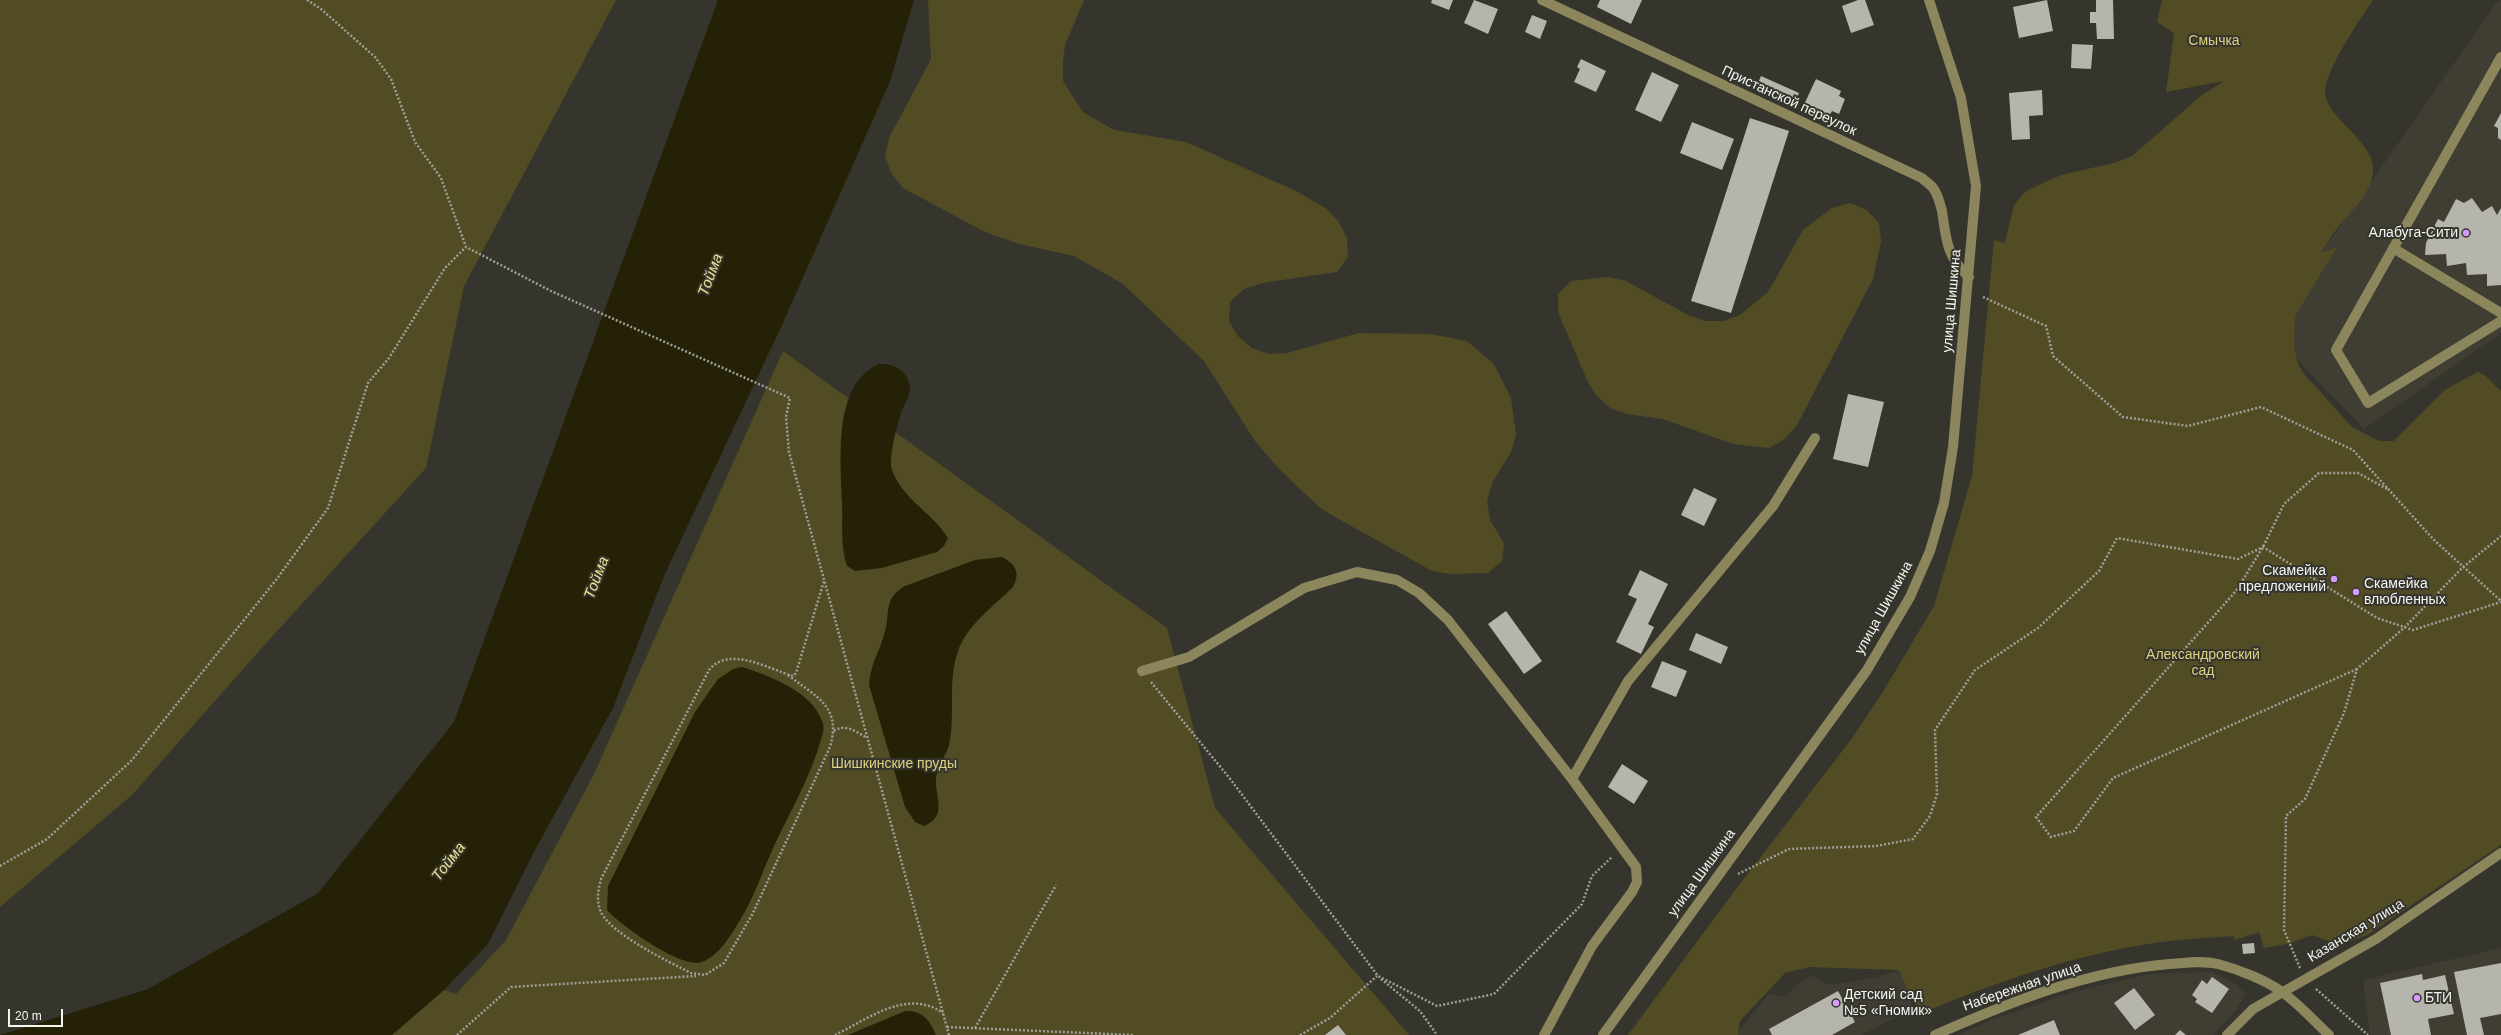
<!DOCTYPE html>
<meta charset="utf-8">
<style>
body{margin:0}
#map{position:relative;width:2501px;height:1035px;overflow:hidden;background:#35352e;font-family:Helvetica,sans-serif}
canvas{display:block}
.scale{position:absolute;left:8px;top:1009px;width:55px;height:18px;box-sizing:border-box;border:2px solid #f5f5f1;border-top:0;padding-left:5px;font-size:12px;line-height:14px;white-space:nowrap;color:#f5f5f1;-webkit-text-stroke:3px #35352e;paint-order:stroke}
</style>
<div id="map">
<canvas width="2501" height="1035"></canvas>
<div class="scale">20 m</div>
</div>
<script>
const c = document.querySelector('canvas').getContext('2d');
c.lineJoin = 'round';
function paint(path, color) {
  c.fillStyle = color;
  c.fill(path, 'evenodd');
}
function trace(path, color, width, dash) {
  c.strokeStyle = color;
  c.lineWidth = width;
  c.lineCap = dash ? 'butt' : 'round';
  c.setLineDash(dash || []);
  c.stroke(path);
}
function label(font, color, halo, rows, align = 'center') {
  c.font = font + ' Helvetica,sans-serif';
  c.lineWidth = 4;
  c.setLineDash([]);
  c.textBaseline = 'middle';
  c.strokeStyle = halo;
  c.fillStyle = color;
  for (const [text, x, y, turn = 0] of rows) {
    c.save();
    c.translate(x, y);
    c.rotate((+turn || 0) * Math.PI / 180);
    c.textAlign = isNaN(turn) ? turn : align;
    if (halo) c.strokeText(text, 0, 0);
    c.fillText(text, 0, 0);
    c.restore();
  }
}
const built = new Path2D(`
 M2501 0V333L2364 429 2268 329 2497 2Z
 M2501 948V1035H2370L2363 980Z
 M1899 970 1910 996 1912 1009 1862 1035H1735L1769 994 1783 997 1808 976 1817 977 1828 985 1875 978Z
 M2212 972 2236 984 2245 994 2237 1009 2214 1035H1958L1994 1019 2076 991 2150 974Z`);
const green = new Path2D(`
 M0 0H616L464 286 426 468 259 651 132 795 0 907Z
 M928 0H1084L1065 45 1063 63V81L1083 112 1114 130 1186 142 1296 191 1327 209 1339 222 1347 238 1348 257 1337 272 1262 283 1244 289 1230 302 1229 321 1238 336 1252 348 1269 354 1287 353 1359 333 1430 334 1467 341 1494 364 1511 398 1516 435 1511 452 1492 483 1487 501 1490 520 1504 543 1502 561 1488 573 1450 574 1432 571 1335 517 1319 507 1279 469 1255 441 1204 361 1123 284 1074 256 1020 244 985 232 903 188 892 174 885 157 889 138 931 59Z
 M2162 0H2373C2360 19 2326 69 2325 92 2325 107 2342 121 2352 132 2361 143 2372 153 2373 168 2374 193 2349 212 2336 230 2330 237 2326 245 2321 253L2337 247 2295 316 2294 346 2298 364 2304 374 2352 427 2379 441H2394L2446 389 2478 372 2486 376 2501 391V845L2367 935 2339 945 2312 935 2291 943 2264 948 2259 932 2235 940 2233 936C2207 938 2180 939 2154 943 2073 955 1997 982 1922 1013L1910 996 1899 970 1809 967 1785 973 1740 1021 1738 1035H1628L1733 893 1850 741 1884 690 1934 606 1972 476 1994 240 2005 243 2014 205 2026 191 2061 175 2114 163 2132 156 2202 95 2224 81 2166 92 2174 33 2157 22Z
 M1850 203 1867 210 1879 223 1881 242 1873 279 1797 425 1785 439 1769 448 1733 444 1663 419 1627 414 1610 408 1596 395 1587 380 1558 312V294L1571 281 1608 277 1626 281 1688 315 1705 321H1724L1740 315 1768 292 1803 230 1832 208Z
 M783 351 1167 628 1215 808 1409 1035H392L444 990 456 994 506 940 594 774Z`);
const water = new Path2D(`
 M718 0H914L890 81 782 325 664 576 613 708 535 850 488 944 444 990 392 1035H0L148 989 318 893 454 722Z
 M879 364C895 363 910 372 910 390 909 398 904 405 901 413 897 426 888 458 892 470 902 499 933 513 948 538L944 546 937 552 882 568 855 571 847 566C840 546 843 524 842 502 841 460 832 385 879 364Z
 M1002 557C1015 564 1021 572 1013 587 994 606 967 625 958 651 947 683 956 715 949 745 946 756 937 767 936 779 935 798 948 816 924 826L915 822 905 807 869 685C871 663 878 655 884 635 891 615 882 599 905 586L975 560Z
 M742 667C768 675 813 692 822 721 824 725 824 731 822 736 812 774 791 810 774 846 763 870 754 898 740 920 731 935 719 956 702 962 683 970 620 925 607 910L608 886 695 712 718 679 733 669Z
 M905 1011C922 1010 930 1020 936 1035H848Z`);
const building = new Path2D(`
 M1432 0H1453L1449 10 1431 3Z
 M1474 0 1498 9 1488 34 1464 23Z
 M1600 0H1642L1631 24 1597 7Z
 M1858 0H1865L1874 25 1851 33 1842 6Z
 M2047 0 2053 31 2019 38 2013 7Z
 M2096 0H2113L2114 39H2097L2096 23H2090V12H2096Z
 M1532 15 1547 21 1540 39 1525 32Z
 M2072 44 2093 45 2091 69 2071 68Z
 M1581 59 1606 71 1596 92 1574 82 1580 69 1577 67Z
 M1652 72 1679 85 1661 122 1635 110Z
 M1761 76 1799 93 1792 108 1755 90Z
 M1816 79 1841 91 1839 96 1845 99 1839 114 1832 111 1826 122 1801 111Z
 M2042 90 2043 115 2029 116 2030 139 2012 140 2009 93Z
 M2501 113V140L2498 138V128L2494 126Z
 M1750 118 1789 131 1731 313 1691 301Z
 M1692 122 1734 139 1722 170 1680 153Z
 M2472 198 2482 212 2492 206 2497 215 2501 208V285L2487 286V274L2467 275 2466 263 2447 266 2446 254 2425 255 2426 243 2438 219 2444 222 2456 199 2464 203Z
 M1848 394 1884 402 1868 467 1833 459Z
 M1694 488 1717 499 1704 526 1681 515Z
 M1640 570 1668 584 1648 624 1654 627 1641 654 1616 642 1637 599 1628 595Z
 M1506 611 1542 661 1524 674 1488 624Z
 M1696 633 1728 647 1721 664 1689 650Z
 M1662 661 1687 671 1676 697 1651 687Z
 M1622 764 1648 781 1634 804 1608 787Z
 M2254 943 2255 953 2243 954 2242 944Z
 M2501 963V1014L2480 1018 2484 1035H2467L2454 972Z
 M2422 974 2423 980 2445 975 2454 1014 2428 1019 2431 1035H2391L2380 983Z
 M2212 977 2229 989 2212 1013 2195 1002 2197 999 2192 995 2202 980 2207 984Z
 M2134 988 2155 1015 2135 1030 2114 1003Z
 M1838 991 1855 1022 1832 1035H1772L1769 1029Z
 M2054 1020 2060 1035H2018Z
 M1338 1025 1346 1035H1325Z
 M2180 1030 2186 1035H2175Z`);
const path = new Path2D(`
 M307 0 321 9 375 57 391 79 415 142 441 178 466 247 551 291 790 398 786 417 789 452 949 1035
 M1983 297 2046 326 2053 356 2123 417 2188 426 2261 407 2353 450 2434 540 2501 601
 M2357 669 2113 778 2074 831 2051 837 2036 817 2236 591 2263 547 2284 504 2319 473H2358L2389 490
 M788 675C816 697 842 706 830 747L753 913 724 963 705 975 691 973C669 962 611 934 601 912 596 902 598 890 601 879L709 670C729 645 769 669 793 676L796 673 824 581
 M1151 682 1231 780 1378 976 1437 1006 1494 994 1582 904 1592 876 1612 857
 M834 731C845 723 857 732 867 738
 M0 866 47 839 132 760 276 580 328 508 368 383 389 358 445 268 466 247
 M1738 874 1789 849 1876 846 1913 839 1930 816 1937 794 1935 730 1975 670 2038 628 2099 571 2117 538 2238 559 2263 547 2377 618 2413 630 2501 602
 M2300 968 2284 930 2286 816 2305 799 2344 713 2357 669 2405 627 2462 568 2501 536
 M1381 979 1420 1011 1437 1035
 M2316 989 2368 1035
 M947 1027 1133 1035
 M975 1028 1056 885
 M457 1035 511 987 696 976
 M835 1035C868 1019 907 988 943 1013
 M1300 1035 1330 1018 1377 976`);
const minor = new Path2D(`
 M1542 0 1922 178C1925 181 1930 184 1933 188 1938 194 1940 204 1942 211 1946 239 1947 258 1969 277
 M2501 57 2336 350 2368 403 2501 321
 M2393 248 2501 313
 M1142 671 1189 657 1304 588 1357 572 1397 580 1419 593 1448 620 1572 779 1636 867 1637 882 1632 892 1592 946 1544 1035
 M1572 779 1628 681 1773 506 1815 438
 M1603 1035 1867 670 1910 597 1930 551 1944 503 1953 447 1976 186 1961 98 1929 0
 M1935 1035C2010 1002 2087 971 2169 964 2185 963 2202 960 2218 964 2237 969 2266 980 2282 992 2299 1004 2314 1021 2329 1035
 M2227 1035 2253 1009 2376 939 2501 853`);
const markers = [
 [2466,233,4,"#d59bfb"],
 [2334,579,4,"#d59bfb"],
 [2356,592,4,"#d59bfb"],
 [2417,998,4,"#d59bfb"],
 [1836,1003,4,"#d59bfb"]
];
const parkNames = [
 ["Смычка",2214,41],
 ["Александровский",2203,655],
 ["сад",2203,671],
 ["Шишкинские пруды",894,764]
];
const streetNames = [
 ["Пристанской переулок",1789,101,25],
 ["улица Шишкина",1952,301,-85],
 ["улица Шишкина",1884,608,-61],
 ["улица Шишкина",1702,873,-54],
 ["Казанская улица",2356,931,-31],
 ["Набережная улица",2022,987,-19]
];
const poiNames = [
 ["Алабуга-Сити",2458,233,"right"],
 ["Скамейка",2326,571,"right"],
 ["предложений",2326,587,"right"],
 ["Скамейка",2364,584],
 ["влюбленных",2364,600],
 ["Детский сад",1844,995],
 ["№5 «Гномик»",1844,1011],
 ["БТИ",2425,998]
];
const waterNames = [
 ["Тойма",711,275,-69],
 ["Тойма",597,578,-69],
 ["Тойма",449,862,-52]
];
paint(built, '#403e32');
paint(green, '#524c25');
paint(water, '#252107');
paint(building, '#b6b5ad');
trace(path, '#9f9f99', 2.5, [2, 2]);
trace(minor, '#8b865c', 10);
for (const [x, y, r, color] of markers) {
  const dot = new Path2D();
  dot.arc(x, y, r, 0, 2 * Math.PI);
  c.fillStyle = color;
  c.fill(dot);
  trace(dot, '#35352e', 1.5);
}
label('14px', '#ddd283', '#35352e', parkNames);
label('14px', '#f5f5f1', '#35352e', streetNames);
label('14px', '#f5f5f1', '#35352e', poiNames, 'left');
label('italic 15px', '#ede292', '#35352e', waterNames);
</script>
